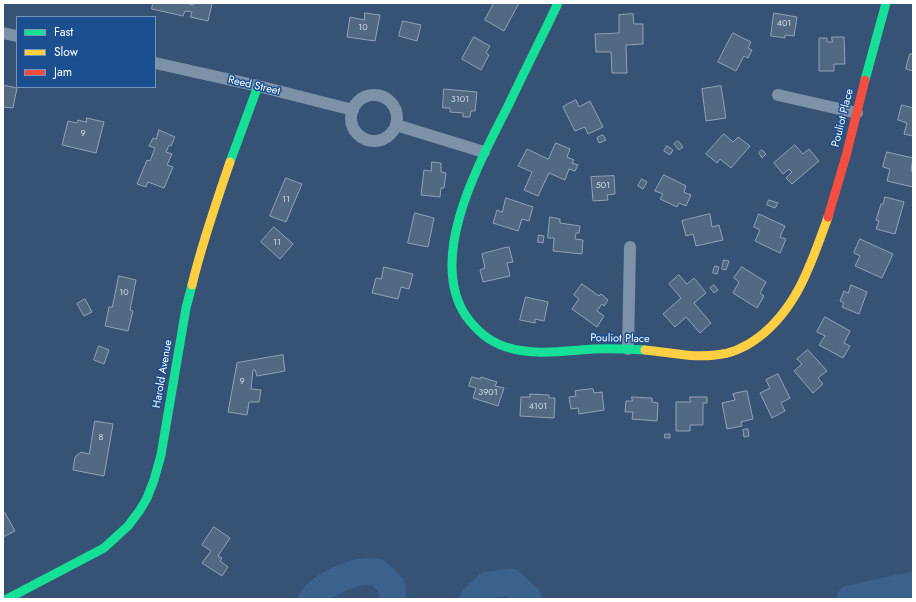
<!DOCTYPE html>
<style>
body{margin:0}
#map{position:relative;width:916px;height:602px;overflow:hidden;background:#365274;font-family:Jost,sans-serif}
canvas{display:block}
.frame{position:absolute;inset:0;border:4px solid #fff;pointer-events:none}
.legend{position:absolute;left:16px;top:16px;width:140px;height:72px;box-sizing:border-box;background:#1b4f8f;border:1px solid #7695bc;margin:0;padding:5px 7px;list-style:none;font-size:12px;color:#fff}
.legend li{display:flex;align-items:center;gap:8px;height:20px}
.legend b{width:20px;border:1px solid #7695bc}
</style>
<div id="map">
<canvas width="916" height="602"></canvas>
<div class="frame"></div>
<ul class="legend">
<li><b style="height:5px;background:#16e098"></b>Fast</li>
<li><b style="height:5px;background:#ffcf43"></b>Slow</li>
<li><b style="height:5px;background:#f24e42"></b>Jam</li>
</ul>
</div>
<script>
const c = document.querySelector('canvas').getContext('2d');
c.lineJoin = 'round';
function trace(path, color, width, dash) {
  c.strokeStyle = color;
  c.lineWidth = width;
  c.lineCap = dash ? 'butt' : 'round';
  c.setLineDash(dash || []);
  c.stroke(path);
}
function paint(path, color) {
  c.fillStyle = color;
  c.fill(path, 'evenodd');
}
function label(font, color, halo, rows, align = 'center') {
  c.font = font + ' Jost,sans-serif';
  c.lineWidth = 3;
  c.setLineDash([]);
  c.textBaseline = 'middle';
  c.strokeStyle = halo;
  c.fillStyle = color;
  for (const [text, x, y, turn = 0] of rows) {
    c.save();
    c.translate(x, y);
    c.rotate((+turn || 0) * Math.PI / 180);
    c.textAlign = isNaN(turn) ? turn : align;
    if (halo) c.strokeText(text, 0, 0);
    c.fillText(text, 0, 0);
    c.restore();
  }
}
const river = new Path2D(`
 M312 599C319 587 347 574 361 572 366 571 372 572 377 572L392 586 393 599
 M473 599 488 585 511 582 529 599
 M850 599 913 585`);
const building = new Path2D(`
 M153 3H186L193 5V3H206L212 4 208 21 190 17 192 12 185 11 183 16 152 9Z
 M494 3H519L504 31 485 20Z
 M365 13 380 15 375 41 347 37 350 17 364 20Z
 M774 13 797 17 794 36 785 35V38L771 36Z
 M633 14 634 24H643V44L626 45 627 73H612L611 52H596L595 34 619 33V15Z
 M403 21 421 25 417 41 399 36Z
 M733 33 751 42 748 48 752 50 748 58 744 56 736 71 718 62Z
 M474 37 490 46 486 53 489 55 481 70 462 59Z
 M832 37H844L845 64H834V71H819V38H827V42H832Z
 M910 54H913V71L906 69Z
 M3 85 17 88 13 108 3 107Z
 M721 86 726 118 706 121 702 89Z
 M444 89 477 92 475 111H471L470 117H463V113L450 112V108H443Z
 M576 100 579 107 590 101 603 127 588 134 585 127 575 131 563 107Z
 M902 105 913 108V136L904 134 907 123 898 120Z
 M87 118 104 122 96 153 62 145 68 121 77 123 78 120 86 122Z
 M159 130 175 137 171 146 169 145 166 152 172 154 167 165 173 167 164 188 148 182 146 187 137 184 147 160 150 161 155 148 149 146 153 138 156 139Z
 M724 134 733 142 738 137 750 146 731 168 720 159 717 163 706 154Z
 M603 135 606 140 599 143 597 138Z
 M678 141 683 147 679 150 674 144Z
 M556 143 570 149 567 157 574 160 572 163 578 165 575 171 569 169 565 180 549 173 538 196 524 190 532 172 518 166 527 149 548 159Z
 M795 145 803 154 809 149 819 161 792 184 786 178 792 172 789 169 783 174 774 163Z
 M667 146 673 150 670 155 664 151Z
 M762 150 766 154 762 158 759 153Z
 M887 152 913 158 911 171 913 172V187L887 181 890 169 883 167Z
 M432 162 441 163V172L446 173 444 188H441L440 197 421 195 424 170 431 171Z
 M664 175 686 186 684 192 691 195 686 206 679 203 677 207 660 199 663 194 655 191Z
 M614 176 615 194 607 195 608 200 593 201 591 177Z
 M286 178 302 184 286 222 270 216Z
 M642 179 647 182 643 189 638 186Z
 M885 197 904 202 895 234 876 229 879 221 876 220 881 204H883Z
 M506 198 533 207 529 221 522 219 518 231 493 223 497 210 502 212Z
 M769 200 778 203 775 208 767 205Z
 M415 213 434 218 428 247 408 243Z
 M710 214 712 227 719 225 723 240 696 246 693 234 686 236 682 221Z
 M759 214 785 226 780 237 786 239 780 253 755 241 760 230 754 227Z
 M550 217 560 219V223L580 226 579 233H576L575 239 583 240 582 254 553 251 554 238H548Z
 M274 227 293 244 280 259 261 242Z
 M539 235 544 236 543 243 538 242Z
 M860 239 893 254 882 278 855 266 860 256 854 253Z
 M509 247 513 262 507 263 510 276 483 282 480 270 485 268 482 254Z
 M724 260 729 261 726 270 722 269Z
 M715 266 719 267 717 274 713 273Z
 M384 267 413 274 409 289 401 287 398 299 372 293 376 278 381 279Z
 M742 267 766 282 760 293 764 296 757 308 733 293 739 282 734 278Z
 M679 275 687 284 694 278 706 293 694 303 711 323 700 333 686 317 675 327 663 314 681 298 669 284Z
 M119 276 136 280 130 310 133 311 128 331 105 326 109 307H112Z
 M582 284 599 296 601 294 608 300 604 306 602 304 597 311 604 316 597 327 572 309 579 299 574 295Z
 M714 285 718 290 714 293 710 288Z
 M851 285 867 292 859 314 842 307 844 303 840 301 844 291 848 293Z
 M526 297 548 302 544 321 535 319V323L520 320Z
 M85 299 92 312 84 316 77 304Z
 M825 317 850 331 844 343 850 346 843 358 819 345 825 336 817 332Z
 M99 346 109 350 104 364 94 360Z
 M808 350 827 371 818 378 823 384 813 393 794 371 802 364 797 359Z
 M283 355 285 371 257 376 255 370H253L251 389 261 390 259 402H249L247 415 228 412 237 363Z
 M778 374 790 398 781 403 785 411 772 418 760 393 770 388 766 380Z
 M472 377 480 379 481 377 497 382 495 386 504 388 498 406 473 398 476 388 469 386Z
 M593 389 594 393 602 392 604 410 579 414 578 408 571 409 569 397 576 396 575 391Z
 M747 391 753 419 741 422 742 426 727 429 722 403 735 400 733 394Z
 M530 394 549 395V398H555L554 418 520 416 521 397H530Z
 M632 397 652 398V402L658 403 657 421 632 419 633 412H625L626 401H632Z
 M690 397H707V403H703V425H690V431H676V402H690Z
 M95 421 113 424 104 476 73 470 75 457 81 452 89 454Z
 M748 429 749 436 744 437 743 430Z
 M665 434H670V438H665Z
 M5 513 15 531 3 537V515Z
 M214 527 230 538 218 556 222 558 220 561 228 567 222 576 202 563 211 551 202 545Z`);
const street = new Path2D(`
 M3 33 17 36
 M155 63 258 86 353 110
 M778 95 857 113
 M351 118a23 23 0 1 1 46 0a23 23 0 1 1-46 0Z
 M396 125 484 152
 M628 349 630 247`);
const fast = new Path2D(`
 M558 3C542 37 525 70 509 104 481 160 426 256 466 316 476 330 490 342 506 347 534 356 564 351 593 349 610 348 628 349 645 350
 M865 80 886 3
 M230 162 258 86
 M7 599 104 548 128 526 140 510 147 498 154 480 161 455 186 308 192 285`);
const slow = new Path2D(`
 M192 285C202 243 216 203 230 162
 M645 350C668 352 691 358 715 355 731 354 746 347 759 337 798 307 812 261 828 217`);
const jam = new Path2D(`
 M828 217 846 156 865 80`);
const numberNames = [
 ["401",784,24],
 ["10",363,28],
 ["3101",460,100],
 ["9",83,134],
 ["501",603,186],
 ["11",286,200],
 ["11",277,243],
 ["10",124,293],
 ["9",242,382],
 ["3901",488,393],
 ["4101",538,407],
 ["8",101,438]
];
const streetNames = [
 ["Reed Street",254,86,13],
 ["Pouliot Place",843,118,-76],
 ["Pouliot Place",620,339,1],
 ["Harold Avenue",163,374,-80]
];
trace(river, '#3b618d', 27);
paint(building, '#526984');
trace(building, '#92a2b6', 1);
trace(street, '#7d92a8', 12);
trace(fast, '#16e098', 9);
trace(slow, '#ffcf43', 9);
trace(jam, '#f24e42', 9);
label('9px', '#d4dae0', null, numberNames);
label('11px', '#fff', '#1b4f8f', streetNames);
</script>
